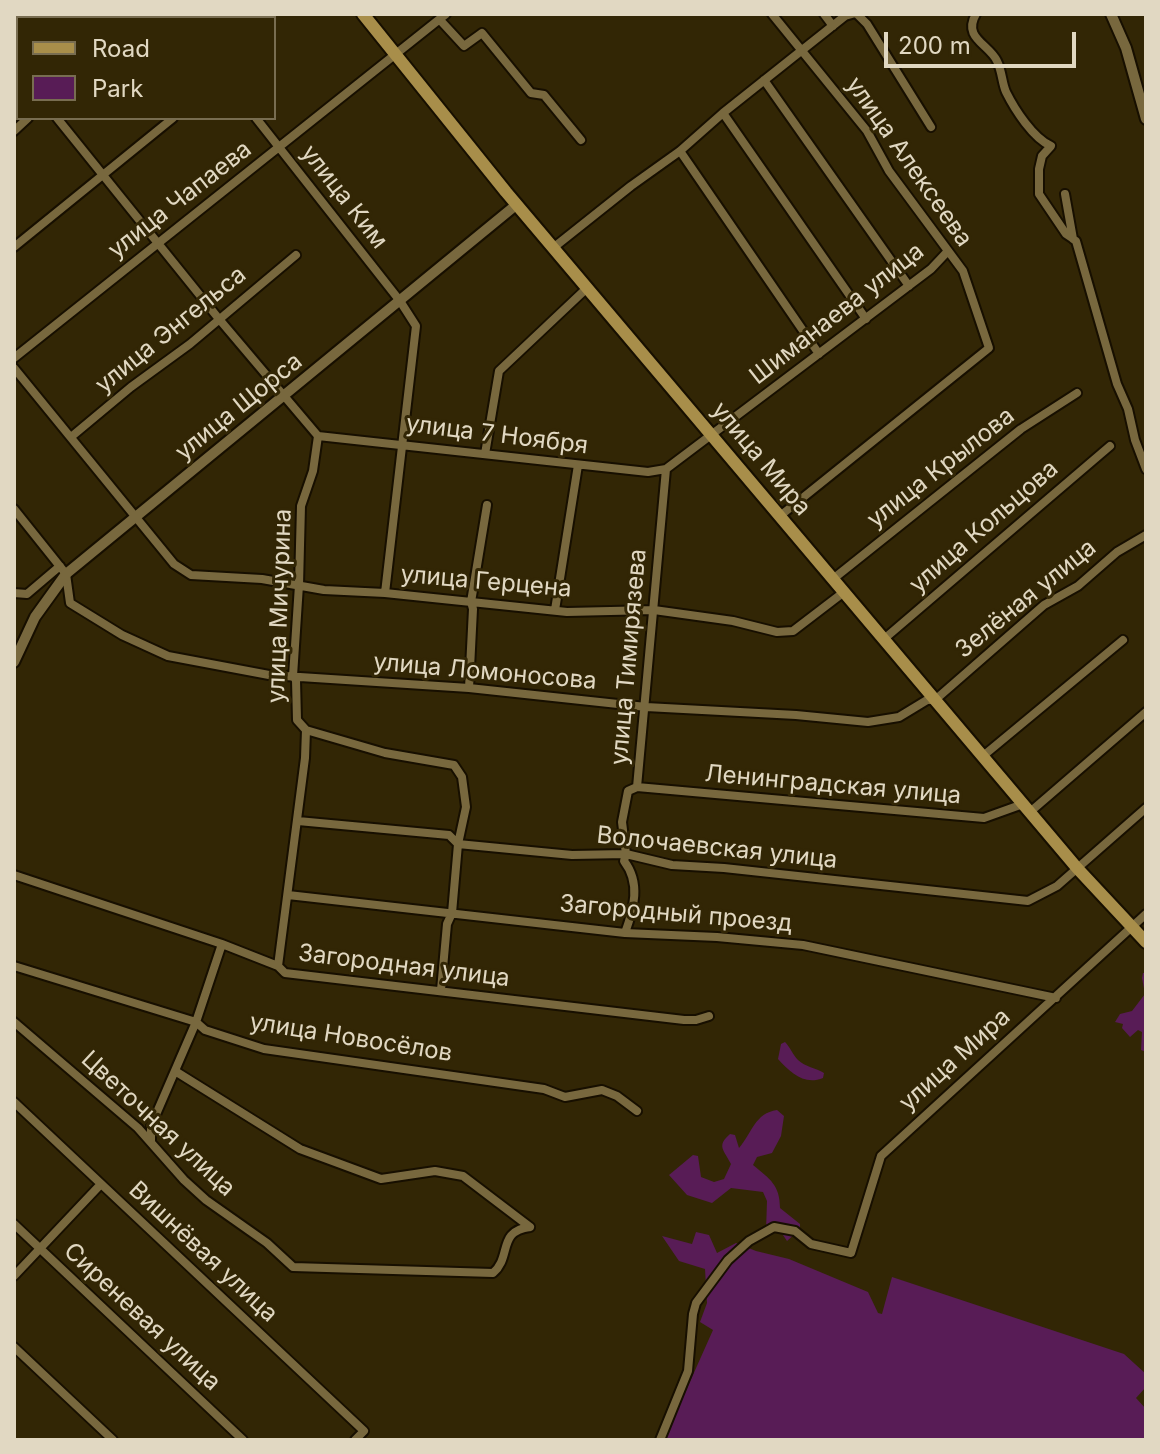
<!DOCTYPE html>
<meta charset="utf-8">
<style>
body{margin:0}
#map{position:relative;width:1160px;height:1454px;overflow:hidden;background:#322605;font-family:Inter,sans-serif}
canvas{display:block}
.frame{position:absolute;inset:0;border:16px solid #e1d8c2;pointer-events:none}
.legend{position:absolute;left:16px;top:16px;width:260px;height:104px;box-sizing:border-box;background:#322605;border:2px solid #786d51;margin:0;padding:10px 14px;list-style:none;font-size:24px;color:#e1d8c2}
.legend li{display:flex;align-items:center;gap:16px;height:40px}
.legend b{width:40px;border:2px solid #786d51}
.scale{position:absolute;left:884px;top:32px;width:192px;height:36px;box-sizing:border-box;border:4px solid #e1d8c2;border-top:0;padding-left:10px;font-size:24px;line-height:28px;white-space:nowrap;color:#e1d8c2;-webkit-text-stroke:6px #322605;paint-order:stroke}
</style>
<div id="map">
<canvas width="1160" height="1454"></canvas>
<div class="frame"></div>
<ul class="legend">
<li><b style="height:10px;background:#a88e4a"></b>Road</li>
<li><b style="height:22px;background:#581c56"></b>Park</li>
</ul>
<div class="scale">200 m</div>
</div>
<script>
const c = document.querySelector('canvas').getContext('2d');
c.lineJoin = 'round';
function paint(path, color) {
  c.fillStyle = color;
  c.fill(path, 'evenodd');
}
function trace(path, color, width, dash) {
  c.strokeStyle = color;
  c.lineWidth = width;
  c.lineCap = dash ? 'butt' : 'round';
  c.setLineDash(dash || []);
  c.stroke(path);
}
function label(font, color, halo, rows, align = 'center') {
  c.font = font + ' Inter,sans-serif';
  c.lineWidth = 6;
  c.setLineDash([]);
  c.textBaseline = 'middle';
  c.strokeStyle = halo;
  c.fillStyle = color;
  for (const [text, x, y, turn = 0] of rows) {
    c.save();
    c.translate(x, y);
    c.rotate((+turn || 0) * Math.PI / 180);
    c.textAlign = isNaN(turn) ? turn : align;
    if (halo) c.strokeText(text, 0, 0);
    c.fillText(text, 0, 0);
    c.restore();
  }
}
const green = new Path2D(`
 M1143 973H1146V1052L1141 1050 1142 1032 1138 1030 1130 1037 1122 1028 1123 1024 1115 1022 1120 1014 1132 1011 1145 994 1142 978Z
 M785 1042C790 1047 793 1055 798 1060 805 1067 816 1068 824 1073L823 1078C804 1086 790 1072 778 1059L781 1044Z
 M777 1110 784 1116 781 1136 772 1153 757 1157 753 1165C770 1179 780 1185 780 1208L800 1224V1229L787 1241 781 1232 766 1231 767 1201 763 1192 731 1188 712 1203 687 1195 669 1175 693 1155 698 1156 701 1177 714 1182 724 1179 731 1164C724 1150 716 1146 730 1134L735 1135 739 1148C752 1133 755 1113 777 1110Z
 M696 1232 709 1235 717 1253 736 1243 756 1251 789 1259 868 1292 878 1313 882 1314 892 1277 1124 1354 1146 1374V1387L1136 1398 1146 1409V1440H664L713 1330 700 1322 707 1303 705 1269 679 1261 662 1236 692 1244Z`);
const minor = new Path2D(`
 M171 14 174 18
 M772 14 867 131 889 171 963 271 989 348 780 516
 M824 14 833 26
 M857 14 867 24 931 127
 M976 14C962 38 989 44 997 61 1002 71 1002 83 1006 92 1015 110 1033 138 1051 146L1042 156 1039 169V194L1066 234 1072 238
 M14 17 18 14
 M156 18 161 14
 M440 20 464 46 482 33 531 93 544 95 581 140
 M14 67 18 72
 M764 80 909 286
 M723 113 866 319
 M57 118 219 319 318 436 648 472 666 469 931 269 947 252
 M256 118 400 301 416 326 385 593
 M14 131 28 118
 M680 151 819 354
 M1065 194 1073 239 1076 241 1117 384 1128 409 1135 440 1146 469
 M14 247 173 118
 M553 248 631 186 680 151 723 113 845 16 852 14
 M14 358 446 14
 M14 368 174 564 191 575 262 579 324 590 385 593 567 612 654 610 733 621 777 632 793 631 844 592
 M71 437 131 387 190 344 296 255
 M485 454 499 371 587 288
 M14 509 66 574 70 603 122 635 168 656 269 675 469 688 646 707 796 715 868 722 899 717 927 700H935L1044 605 1078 586 1117 552 1146 535
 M833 579 1021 429 1077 393
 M14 593 27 594 60 566
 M555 610 578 465
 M884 639 1110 446
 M469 688 473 609 471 602 487 505
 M306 730 385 753 454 765 462 777 466 807 458 844 452 913 447 924 441 990
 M983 756 1123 640
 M637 787 984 818 1023 804
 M1030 812 1146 712
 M298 821 449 835 458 844 572 855 626 854 672 865 724 868 1028 901 1057 886 1146 808
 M14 875 222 944 278 966 285 973 684 1020H696L709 1016
 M288 895 625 933 717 937 803 945 1056 998
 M625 933C634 908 641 883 624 861L626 854 622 822 628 791 637 787 666 469
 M14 966 196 1022 205 1030 264 1049 544 1089 565 1097 602 1090 617 1096 637 1111
 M278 966 305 758 306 730 297 720 296 680 293 676 299 585 301 506 313 471 318 436
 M14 1022 138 1128 184 1180 206 1200 267 1243 293 1267 493 1273C512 1257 497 1231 530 1227
 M175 1071 300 1149 381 1179 435 1171 463 1176 530 1227
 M14 1102 364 1431 355 1440
 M151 1141V1126L196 1022 222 944
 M14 1224 243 1440
 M14 1276 101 1184
 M14 1347 113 1440
 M660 1440 688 1371 693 1314 696 1303 728 1260 749 1241 774 1227 795 1231 811 1244 851 1253 881 1156 1146 914`);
const tertiary = new Path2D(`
 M1111 14 1126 48 1146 119
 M14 662 35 617 66 574 516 205`);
const primary = new Path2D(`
 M363 14 506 192 1077 868 1146 942`);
const streetNames = [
 ["улица Алексеева",909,162,55],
 ["улица Ким",344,197,52],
 ["улица Чапаева",180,200,-38],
 ["Шиманаева улица",837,314,-38],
 ["улица Энгельса",171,330,-39],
 ["улица Щорса",239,407,-39],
 ["улица 7 Ноября",497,435,7],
 ["улица Мира",761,459,50],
 ["улица Крылова",941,468,-38],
 ["улица Кольцова",984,527,-41],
 ["улица Герцена",486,582,5],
 ["Зелёная улица",1026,599,-39],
 ["улица Мичурина",280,606,-88],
 ["улица Тимирязева",629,657,-85],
 ["улица Ломоносова",485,672,5],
 ["Ленинградская улица",833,785,5],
 ["Волочаевская улица",717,848,6],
 ["Загородный проезд",676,914,5],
 ["Загородная улица",404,966,7],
 ["улица Новосёлов",351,1038,9],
 ["улица Мира",955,1060,-42],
 ["Цветочная улица",158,1124,43],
 ["Вишнёвая улица",203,1252,43],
 ["Сиреневая улица",142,1317,43]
];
paint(green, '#581c56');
trace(minor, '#170f00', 12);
trace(tertiary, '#170f00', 14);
trace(primary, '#170f00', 16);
trace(minor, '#78683e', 8);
trace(tertiary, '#78683e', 10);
trace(primary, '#a88e4a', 12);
label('24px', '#e1d8c2', '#322605', streetNames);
</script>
